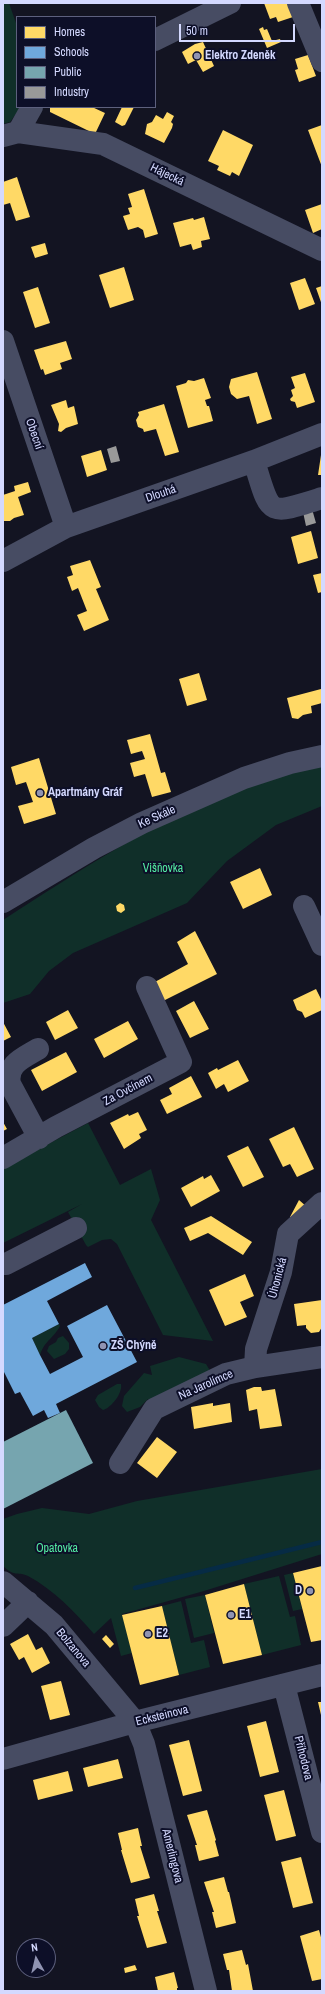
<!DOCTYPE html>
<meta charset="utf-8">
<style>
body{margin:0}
#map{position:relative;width:325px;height:1994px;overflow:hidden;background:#131422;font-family:"Archivo Narrow",sans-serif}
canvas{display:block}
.frame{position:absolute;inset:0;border:4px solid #d4d9ff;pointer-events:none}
.legend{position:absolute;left:16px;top:16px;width:140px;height:92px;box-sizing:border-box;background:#0d0f28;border:1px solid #5d607e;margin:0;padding:5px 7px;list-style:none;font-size:12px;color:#d4d9ff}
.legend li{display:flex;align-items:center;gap:8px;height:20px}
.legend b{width:20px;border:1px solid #5d607e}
.north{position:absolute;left:16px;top:1938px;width:40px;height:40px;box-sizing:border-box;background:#0d0f28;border:1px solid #5d607e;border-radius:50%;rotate:352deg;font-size:11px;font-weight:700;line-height:16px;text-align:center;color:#d4d9ff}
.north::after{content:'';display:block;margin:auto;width:14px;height:18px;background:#9094b2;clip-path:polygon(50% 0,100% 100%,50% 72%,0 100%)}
.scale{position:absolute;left:179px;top:24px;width:116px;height:18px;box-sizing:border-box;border:2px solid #d4d9ff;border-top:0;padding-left:5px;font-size:12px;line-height:14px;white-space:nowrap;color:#d4d9ff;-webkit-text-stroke:3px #0d0f28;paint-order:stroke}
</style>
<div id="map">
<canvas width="325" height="1994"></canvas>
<div class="frame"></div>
<ul class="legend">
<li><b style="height:11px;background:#ffd966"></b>Homes</li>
<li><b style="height:11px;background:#6fa8dc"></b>Schools</li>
<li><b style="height:11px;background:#76a5af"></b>Public</li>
<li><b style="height:11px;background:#999"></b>Industry</li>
</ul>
<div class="north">N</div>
<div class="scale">50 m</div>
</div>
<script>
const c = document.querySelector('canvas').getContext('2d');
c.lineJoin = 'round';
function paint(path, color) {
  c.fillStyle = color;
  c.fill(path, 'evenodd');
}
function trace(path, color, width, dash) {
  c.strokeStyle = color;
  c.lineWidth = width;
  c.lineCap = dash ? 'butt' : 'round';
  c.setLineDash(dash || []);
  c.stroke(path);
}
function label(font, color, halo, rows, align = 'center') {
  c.font = font + ' "Archivo Narrow",sans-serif';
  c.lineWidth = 4;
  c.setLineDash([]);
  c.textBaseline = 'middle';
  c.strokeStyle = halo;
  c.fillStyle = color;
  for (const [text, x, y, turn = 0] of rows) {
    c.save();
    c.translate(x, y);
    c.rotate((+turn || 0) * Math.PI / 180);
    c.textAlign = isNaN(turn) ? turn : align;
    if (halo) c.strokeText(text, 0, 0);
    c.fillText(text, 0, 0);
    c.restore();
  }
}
const green = new Path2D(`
 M3 3H9L17 26V107H21L10 122 3 124Z
 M322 761V806L276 825 227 861 187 903 73 953 49 971 30 994 3 1003V920C79 871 156 820 241 787 267 777 295 770 322 761Z
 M88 1123 120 1185 151 1169 160 1200 151 1220 213 1341 163 1335 117 1244 111 1239 102 1240 88 1247 86 1245 68 1212 82 1204 3 1243V1168Z
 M59 1324 60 1326C54 1338 45 1340 40 1355L32 1338Z
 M63 1336 69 1343V1349L65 1354 54 1359 47 1351 49 1346 56 1342 58 1338Z
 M179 1357 206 1364 212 1374 151 1404 148 1399 140 1407 127 1412 122 1406 124 1396 144 1373 152 1375 150 1366Z
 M117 1384H121C123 1393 111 1408 103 1410L99 1407 95 1400 98 1395Z
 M322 1469V1554L204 1591 122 1614 132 1653 121 1656 111 1618 94 1634C75 1612 54 1590 28 1576 18 1571 16 1578 3 1566V1519L17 1514 42 1508 89 1514 137 1501Z
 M293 1573 302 1609 293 1611 284 1575Z
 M279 1576 290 1617 295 1616 301 1645 262 1655 244 1584Z
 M205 1595 214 1633 194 1638 185 1599Z
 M181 1601 191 1643 204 1640 210 1667 179 1675 162 1606Z`);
const homes = new Path2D(`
 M264 3H287L293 17 278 22 276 17 270 19Z
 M263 27 264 30 267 29 272 41 280 39 281 42 267 48 259 29Z
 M203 42 214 66 203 72 196 60 188 64 182 52 195 44Z
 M308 55 316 76 299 82 295 70 298 69 295 59Z
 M50 107H92L105 113 95 134 50 112Z
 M122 107H134L125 125 122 126 115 122Z
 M167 112 174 116 171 122 173 124 172 128 164 143 145 134 147 124 152 122 156 115 163 119Z
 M322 125V167L308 130Z
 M223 130 253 145 239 176 232 172 230 176 217 170 219 166 208 161Z
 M17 177 30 217 16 221 10 203 3 205V182Z
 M144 189 158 234 145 238 143 230 138 227 128 230 123 216 130 214 128 208 132 207 128 194Z
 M322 204V229L313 233 305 210Z
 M204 217 210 239 201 241 202 247 193 250 191 244 180 247 173 223 193 218 194 220Z
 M45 243 48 254 35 258 31 247Z
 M124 267 134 300 110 308 99 275Z
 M305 278 315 304 299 310 290 283Z
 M322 286V305L316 288Z
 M38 287 50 323 35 328 23 292Z
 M66 341 72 359 60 363 62 369 45 375 43 369 41 370 34 350Z
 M257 372 272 419 257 424 249 396 237 399 231 394 229 387 231 379Z
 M305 373 315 402 297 408 295 402 291 401 290 399 293 396 291 390 295 388 291 377Z
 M204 378 211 398 205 400 207 406H209L213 421 188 428 176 386 186 383 188 380 194 381Z
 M66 400 68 408 74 406 78 424 66 428 61 432 58 431 59 424 51 405Z
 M164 404 179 452 165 456 156 429 144 432 143 429 138 427 136 420 139 415 138 412Z
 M101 450 107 470 87 477 81 456Z
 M321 455H322V475H318Z
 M28 482 31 492 18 497 24 515 14 518 10 521H4L3 495 15 491 14 486Z
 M311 531 318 558 298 564 291 537Z
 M90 560 101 587 96 589 109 620 84 631 77 615 87 611 78 588 72 591 67 577 73 575 70 566Z
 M322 573V592L318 593 313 575Z
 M199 673 207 700 187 706 179 679Z
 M321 689 322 703 311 706 312 713 303 715 298 719 292 718 287 698Z
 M150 734 161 773 165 772 171 792 152 797 145 774 134 777 130 763 145 759 142 751 131 754 127 740Z
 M39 758 56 814 24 824 18 806 33 802 26 782 16 785 11 767Z
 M260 868 272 895 243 909 230 882Z
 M120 903 124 905 125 910 121 913 117 911 116 906Z
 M195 931 217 974 163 1001 153 983 188 964 177 942Z
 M316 989 322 1001V1010L305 1018 302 1012 297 1010 293 1000Z
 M194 1001 209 1029 190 1038 176 1011Z
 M68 1010 78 1028 55 1040 46 1022Z
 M128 1021 138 1039 104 1058 94 1039Z
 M3 1022 11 1037 3 1041Z
 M66 1052 77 1072 42 1091 31 1070Z
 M238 1060 249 1081 228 1092 224 1084 216 1089 208 1073 217 1068 218 1070Z
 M191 1076 202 1097 167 1114 160 1100 172 1094 169 1088Z
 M138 1112 147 1130 139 1134 141 1138 124 1149 110 1123 128 1114 129 1116Z
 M3 1122 7 1129 3 1131Z
 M294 1127 314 1169 297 1177 290 1164 283 1167 269 1139Z
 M248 1146 264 1177 243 1187 227 1156Z
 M211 1175 220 1191 191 1207 181 1188 203 1176 204 1179Z
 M299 1200 307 1207 293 1220 290 1217Z
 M211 1216 252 1242 243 1255 208 1233 190 1241 184 1228Z
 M245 1274 254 1296 240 1302 247 1317 225 1326 209 1290Z
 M322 1300V1327L319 1332 311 1333 306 1328V1325L297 1326 294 1304Z
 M254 1387H261L262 1391 275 1389 282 1426 260 1429 257 1409 249 1411 246 1390Z
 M213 1403V1406L230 1403 232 1422 194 1429 191 1407Z
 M157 1437 177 1452 157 1478 137 1463Z
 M322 1566V1640L311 1642 293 1573Z
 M244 1584 262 1655 223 1664 205 1595Z
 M162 1606 179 1675 140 1685 122 1615Z
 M28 1634 36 1650 42 1647 50 1663 32 1673 24 1657 19 1660 10 1644Z
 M106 1635 114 1644 110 1648 102 1639Z
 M61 1681 70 1715 50 1720 41 1686Z
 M318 1702H322V1715H321Z
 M266 1721 279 1772 260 1777 247 1726Z
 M189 1740 202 1791 183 1796 169 1745Z
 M118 1759 123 1778 88 1787 83 1768Z
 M68 1771 73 1791 38 1800 33 1780Z
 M284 1790 296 1836 276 1841 264 1795Z
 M207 1810 216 1840 215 1841 219 1856 199 1861 195 1845H197L187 1815Z
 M138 1828 142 1846H140L150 1878 131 1883 121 1850H122L118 1833Z
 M301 1857 313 1903 293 1908 281 1862Z
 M224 1877 228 1892H229L236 1923 216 1928 212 1912H214L204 1882Z
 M154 1894 159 1911H157L167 1943 147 1948 137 1916H139L135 1899Z
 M319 1930 322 1941V1979L312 1981 300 1936Z
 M242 1950 246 1965 248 1964 253 1991H232L229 1970H227L223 1954Z
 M135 1965 137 1970 125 1973 124 1968Z
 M174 1972 178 1988H177V1991H158L155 1977Z`);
const schools = new Path2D(`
 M85 1263 92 1277 47 1301 59 1324 32 1338 40 1355 50 1374 83 1357 67 1326 107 1305 137 1362 56 1404 60 1413 48 1418 44 1410 33 1416 20 1392 15 1394 3 1370V1305Z`);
const public = new Path2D(`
 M66 1410 93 1463 3 1509V1442Z`);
const industry = new Path2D(`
 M116 446 120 461 111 463 107 449Z
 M312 509 316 523 306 526 303 512Z`);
const stream = new Path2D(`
 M135 1588 322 1542`);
const minor = new Path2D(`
 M298 3 322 61
 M155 40 230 3
 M18 132 32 107
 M3 136 18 132 103 144 322 250
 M3 341 66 527
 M254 461C271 516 266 516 322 498
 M3 561 66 527 254 461 322 434
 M3 902 94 848 142 823 244 778 290 763 322 756
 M304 906 322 945
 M38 1049C23 1058 6 1064 10 1084L39 1138
 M3 1158 56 1127 181 1062 147 987
 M3 1264H6L76 1228
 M255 1367 256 1349 281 1272 288 1234 322 1203
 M120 1463 154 1409 226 1374 255 1367 322 1357
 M3 1582 54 1625 135 1722 144 1744 206 1991
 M3 1626 28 1602
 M284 1685 322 1832
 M3 1759 135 1722 322 1675`);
const markers = [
 [197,56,4,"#9094b2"],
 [40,793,4,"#9094b2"],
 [103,1346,4,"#9094b2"],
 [310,1591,4,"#9094b2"],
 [231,1615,4,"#9094b2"],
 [148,1634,4,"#9094b2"]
];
const poiNames = [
 ["Elektro Zdeněk",205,56],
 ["Apartmány Gráf",48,793],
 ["ZŠ Chýně",111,1346],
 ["D",302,1591,"right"],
 ["E1",239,1615],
 ["E2",156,1634]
];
const streetNames = [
 ["Hájecká",167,175,26],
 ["Obecní",34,434,71],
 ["Dlouhá",161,494,-19],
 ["Ke Skále",157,817,-24],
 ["Za Ovčínem",128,1090,-28],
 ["Úhonická",278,1278,-75],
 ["Na Jarolímce",206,1385,-24],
 ["Bolzanova",73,1648,50],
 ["Ecksteinova",162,1716,-14],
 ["Příhodova",303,1758,76],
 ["Amerlingova",172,1856,76]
];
const parkNames = [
 ["Višňovka",163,869],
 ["Opatovka",57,1549]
];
paint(green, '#102f29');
paint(homes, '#ffd966');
paint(schools, '#6fa8dc');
paint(public, '#76a5af');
paint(industry, '#999');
trace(stream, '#062b45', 4.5);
trace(minor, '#474c63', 22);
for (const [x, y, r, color] of markers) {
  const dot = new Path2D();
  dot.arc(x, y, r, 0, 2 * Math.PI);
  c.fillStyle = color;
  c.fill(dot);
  trace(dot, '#0d0f28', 1.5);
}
label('bold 12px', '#d4d9ff', '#0d0f28', poiNames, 'left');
label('12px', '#d4d9ff', '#0d0f28', streetNames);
label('12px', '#54eca3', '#0d0f28', parkNames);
</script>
